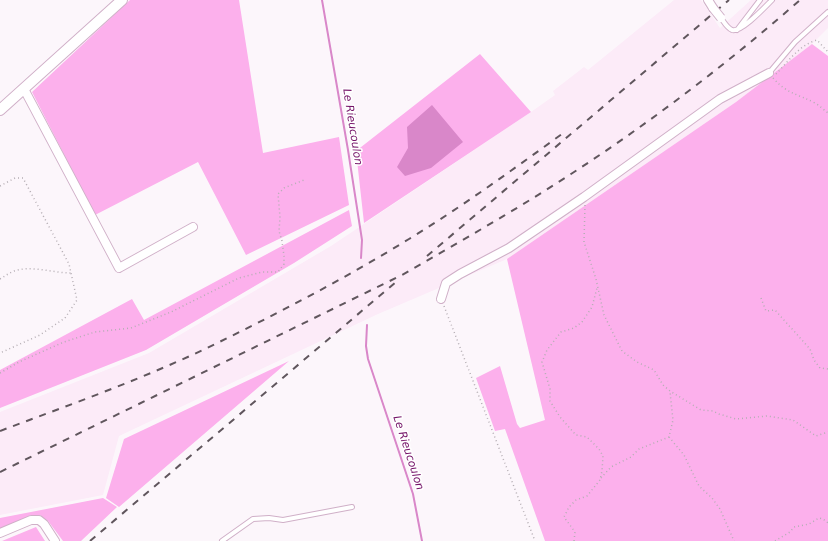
<!DOCTYPE html>
<style>
body{margin:0}
canvas{display:block;background:#fcf6fb}
</style>
<canvas width="828" height="541"></canvas>
<script>
const c = document.querySelector('canvas').getContext('2d');
c.lineJoin = 'round';
function paint(path, color) {
  c.fillStyle = color;
  c.fill(path, 'evenodd');
}
function trace(path, color, width, dash) {
  c.strokeStyle = color;
  c.lineWidth = width;
  c.lineCap = dash ? 'butt' : 'round';
  c.setLineDash(dash || []);
  c.stroke(path);
}
function label(font, color, halo, rows, align = 'center') {
  c.font = font + ' "DejaVu Sans",sans-serif';
  c.lineWidth = 3;
  c.setLineDash([]);
  c.textBaseline = 'middle';
  c.strokeStyle = halo;
  c.fillStyle = color;
  for (const [text, x, y, turn = 0] of rows) {
    c.save();
    c.translate(x, y);
    c.rotate((+turn || 0) * Math.PI / 180);
    c.textAlign = isNaN(turn) ? turn : align;
    if (halo) c.strokeText(text, 0, 0);
    c.fillText(text, 0, 0);
    c.restore();
  }
}
const built = new Path2D(`
 M674 0H701L720 28 751 0H828V28L812 44 736 102 507 259 378 314 119 436 103 495 0 515V412L149 353 331 246 531 112 555 95 553 91 584 67 588 70Z`);
const green = new Path2D(`
 M130 0H239L263 153 339 137 349 205 246 255 198 162 95 215 32 92Z
 M812 44 828 56V541H545L505 429 495 431 476 378 500 366 517 424 520 428 545 420 507 259 736 102Z
 M480 54 531 112 364 223 356 151Z
 M349 210 352 226 294 263 146 350 0 408V370L132 299 144 320Z
 M289 361 119 507 106 498 124 439Z
 M103 498 117 507 81 541H63L48 521 40 515H31L0 530V518Z
 M36 527 45 541H2Z`);
const water = new Path2D(`
 M432 105 463 142 431 168 405 176 397 167 408 148 407 127Z`);
const stream = new Path2D(`
 M322 0 348 150 362 240 361 258
 M367 325 366 346 368 359 413 494 422 541`);
const path = new Path2D(`
 M776 74C788 62 799 45 817 40L828 52
 M773 78C787 94 798 94 815 103 820 106 824 110 828 113
 M0 186 15 178H23L69 264 77 300 65 318 40 335 0 353
 M585 205 584 242 596 279 604 315 622 351 637 362 654 370 663 385 670 391 701 410 713 411 719 414 736 419 767 416 793 420 816 436 828 432
 M0 279C5 276 9 273 14 271 32 265 53 273 71 273
 M761 298 766 311 775 310 810 349 814 360 820 368 828 369
 M444 306 535 541
 M0 373 19 362 64 342 95 332 131 328 171 312 239 278 262 272H278L284 264V256L282 241 279 231 280 217 278 194 284 188 304 180
 M669 437 684 455 699 486 712 498 720 509 734 541
 M601 478 611 467 631 457 639 449 669 437 673 420 670 392
 M574 541 575 532 564 517 569 507 576 500 587 496 600 480 602 471 603 456 599 449 587 437 576 435 560 417 550 401V389L542 362 547 350 561 332 574 328 582 322 592 307 597 288
 M775 541 790 532 794 527 809 524 819 518 823 519 828 523`);
const service = new Path2D(`
 M721 18C724 22 727 28 732 30 741 33 765 7 772 0
 M737 30 760 0
 M769 73 795 42 828 12
 M222 541 253 519 269 518 283 520 352 507`);
const minor = new Path2D(`
 M708 0 713 8
 M24 89 119 268 193 227
 M441 299 446 283 460 274 509 248 584 197 720 99 769 73
 M0 533 31 520H39L44 524 55 541`);
const tertiary = new Path2D(`
 M0 110 122 0`);
const rail = new Path2D(`
 M427 256 729 0
 M0 431C69 405 140 380 207 348 275 315 344 279 409 239 463 206 515 168 566 131
 M0 472 402 275C459 242 516 210 571 174 651 122 728 63 800 0
 M90 541 396 282`);
const minorBridge = new Path2D(`
 M713 8 721 18`);
const waterNames = [
 ["Le Rieucoulon",352,127,81],
 ["Le Rieucoulon",408,453,72]
];
paint(built, '#fcebf8');
paint(green, '#fcb0ec');
paint(water, '#d987c9');
trace(stream, '#d987c9', 2);
trace(service, '#d0b0c8', 6);
trace(minor, '#d0b0c8', 10);
trace(tertiary, '#d0b0c8', 12);
trace(path, '#b5aeb4', 1.5, [1, 3]);
trace(service, '#fff', 4);
trace(minor, '#fff', 8);
trace(tertiary, '#fff', 10);
trace(rail, '#60565d', 2, [7, 7]);
trace(minorBridge, '#d0b0c8', 10, []);
trace(minorBridge, '#fff', 8);
label('italic 11px', '#751469', '#fff', waterNames);
</script>
